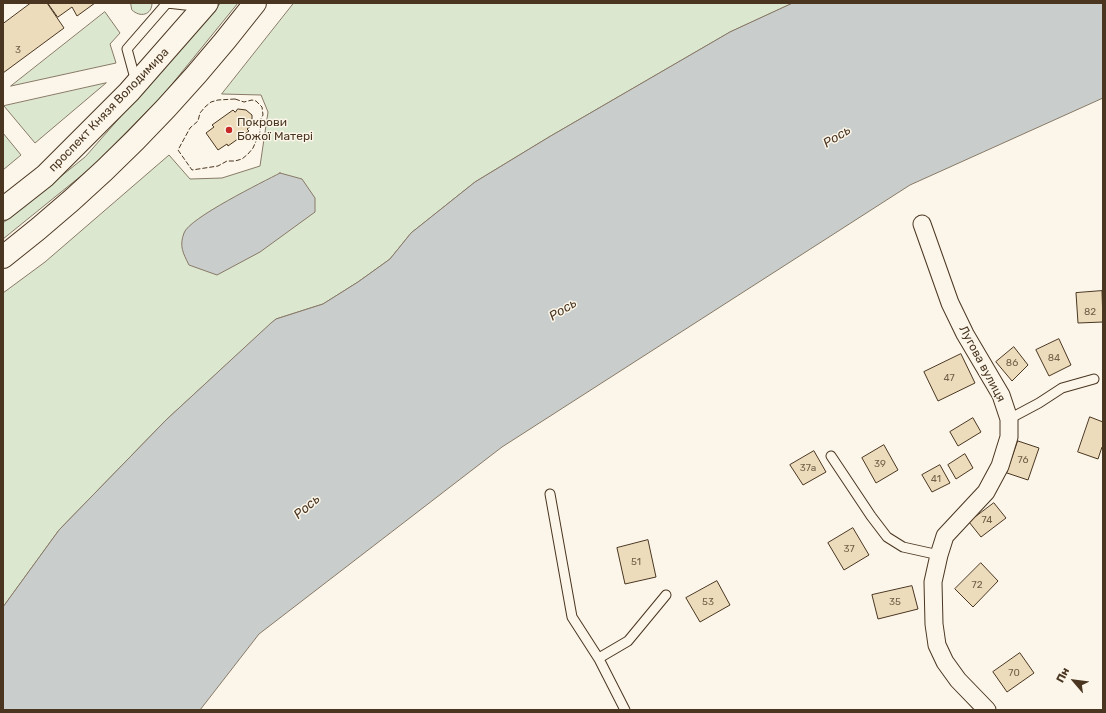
<!DOCTYPE html>
<meta charset="utf-8">
<style>
body{margin:0}
#map{position:relative;width:1106px;height:713px;overflow:hidden;background:#fbf6e9;font-family:Rubik,sans-serif}
canvas{display:block}
.frame{position:absolute;inset:0;border:4px solid #4a3520;pointer-events:none}
.north{position:absolute;left:1054px;top:661px;width:40px;height:40px;-webkit-text-stroke:3px #fbf6e9;paint-order:stroke;rotate:298deg;font-size:11px;font-weight:700;line-height:16px;text-align:center;color:#4a3520}
.north::after{content:'';display:block;margin:auto;width:14px;height:18px;background:#4a3520;clip-path:polygon(50% 0,100% 100%,50% 72%,0 100%)}
</style>
<div id="map">
<canvas width="1106" height="713"></canvas>
<div class="frame"></div>
<div class="north">Пн</div>
</div>
<script>
const c = document.querySelector('canvas').getContext('2d');
c.lineJoin = 'round';
function paint(path, color) {
  c.fillStyle = color;
  c.fill(path, 'evenodd');
}
function trace(path, color, width, dash) {
  c.strokeStyle = color;
  c.lineWidth = width;
  c.lineCap = dash ? 'butt' : 'round';
  c.setLineDash(dash || []);
  c.stroke(path);
}
function label(font, color, halo, rows, align = 'center') {
  c.font = font + ' Rubik,sans-serif';
  c.lineWidth = 3;
  c.setLineDash([]);
  c.textBaseline = 'middle';
  c.strokeStyle = halo;
  c.fillStyle = color;
  for (const [text, x, y, turn = 0] of rows) {
    c.save();
    c.translate(x, y);
    c.rotate((+turn || 0) * Math.PI / 180);
    c.textAlign = isNaN(turn) ? turn : align;
    if (halo) c.strokeText(text, 0, 0);
    c.fillText(text, 0, 0);
    c.restore();
  }
}
const green = new Path2D(`
 M131 3H152C152 15 140 18 132 10Z
 M221 3H238L164 94 92 167 3 239V223L85 157Z
 M294 3H793L730 32 549 137 475 182 411 233 390 259 358 282 323 304 276 319 166 420 59 530 3 607V293L45 262 169 155 190 179 222 178 260 166 268 112 261 95 222 94Z
 M105 12 120 33 110 44 116 63 11 86Z
 M106 83 35 143 4 106Z
 M3 133 21 155 3 170Z`);
const water = new Path2D(`
 M793 3H1103V98L910 185 502 447 259 634 200 710H3V607L59 530 166 420 271 323 276 319 323 304 358 282 390 259 411 233 475 182 549 137 730 32Z
 M280 173 302 179 315 198V212L260 252 217 275 189 265C183 253 179 246 184 233 189 218 263 182 280 173Z`);
const building = new Path2D(`
 M31 3H47L64 28 3 73V24Z
 M48 3H95L77 16 72 7 58 17Z
 M238 109 246 110 252 115V123L251 126 247 129 249 131 228 146 227 144 218 150 206 133 214 127 212 125 233 110 235 112Z
 M1102 291 1103 322 1078 323 1076 293Z
 M1059 339 1071 365 1049 376 1036 350Z
 M1014 347 1028 365 1012 381 996 362Z
 M961 354 975 383 938 401 924 372Z
 M1090 417 1103 422V448L1102 447 1098 459 1078 452Z
 M973 418 981 432 958 446 950 432Z
 M1018 441 1039 448 1028 480 1007 473Z
 M884 445 898 470 876 483 862 458Z
 M814 451 826 472 803 485 790 465Z
 M965 454 973 468 956 479 948 465Z
 M940 465 950 483 932 492 922 475Z
 M994 503 1006 518 981 537 969 522Z
 M853 528 869 555 844 570 828 543Z
 M648 540 656 577 625 584 617 548Z
 M981 563 998 581 973 607 955 589Z
 M717 581 730 605 700 622 686 598Z
 M912 586 918 609 878 619 872 595Z
 M1020 653 1034 673 1007 692 993 672Z`);
const lane = new Path2D(`
 M136 82 127 49 167 3 203 7
 M1009 419 1039 403 1062 388 1094 379
 M831 456 871 516 887 537 903 547 939 555
 M550 494 572 617 599 659 625 710
 M599 658 628 641 666 595`);
const street = new Path2D(`
 M922 224 950 303 965 334 1001 395 1009 419V437L1000 466 986 492 945 536 939 555 933 582 934 624 937 645 945 662 958 680 987 710`);
const primary = new Path2D(`
 M3 209 45 176 129 92 207 3
 M3 257C99 183 181 99 255 3`);
const fence = new Path2D(`
 M235 99 244 102 252 100 256 101 262 107 263 115 259 122 260 132 253 148 248 154 242 159 235 161H227L218 166 192 170 178 150 190 128 198 121 200 113 205 107 211 102 218 100Z`);
const markers = [
 [229,130,4,"#c62828"]
];
const numberNames = [
 ["3",18,50],
 ["82",1090,312],
 ["84",1054,358],
 ["86",1012,363],
 ["47",949,378],
 ["76",1023,460],
 ["39",880,464],
 ["37а",808,468],
 ["41",936,479],
 ["74",987,520],
 ["37",849,549],
 ["51",636,562],
 ["72",977,585],
 ["53",708,602],
 ["35",895,602],
 ["70",1014,673]
];
const streetNames = [
 ["проспект Князя Володимира",109,110,-46],
 ["Лугова вулиця",982,364,62]
];
const poiNames = [
 ["Покрови",237,123],
 ["Божої Матері",237,137]
];
const waterNames = [
 ["Рось",837,137,-32],
 ["Рось",563,310,-32],
 ["Рось",307,507,-41]
];
paint(green, '#dce7d0');
trace(green, '#887966', 1);
paint(water, '#c9cecd');
trace(water, '#887966', 1);
paint(building, '#ecdcbc');
trace(building, '#4a3520', 1);
trace(lane, '#4a3520', 11);
trace(street, '#4a3520', 19);
trace(primary, '#4a3520', 24);
trace(lane, '#fbf6e9', 9);
trace(street, '#fbf6e9', 17);
trace(primary, '#fbf6e9', 22);
trace(fence, '#4a3520', 1, [5, 2]);
for (const [x, y, r, color] of markers) {
  const dot = new Path2D();
  dot.arc(x, y, r, 0, 2 * Math.PI);
  c.fillStyle = color;
  c.fill(dot);
  trace(dot, '#fbf6e9', 1.5);
}
label('10px', '#725f47', null, numberNames);
label('12px', '#4a3520', '#fbf6e9', streetNames);
label('12px', '#4a3520', '#fbf6e9', poiNames, 'left');
label('italic 13px', '#4a3520', '#fbf6e9', waterNames);
</script>
